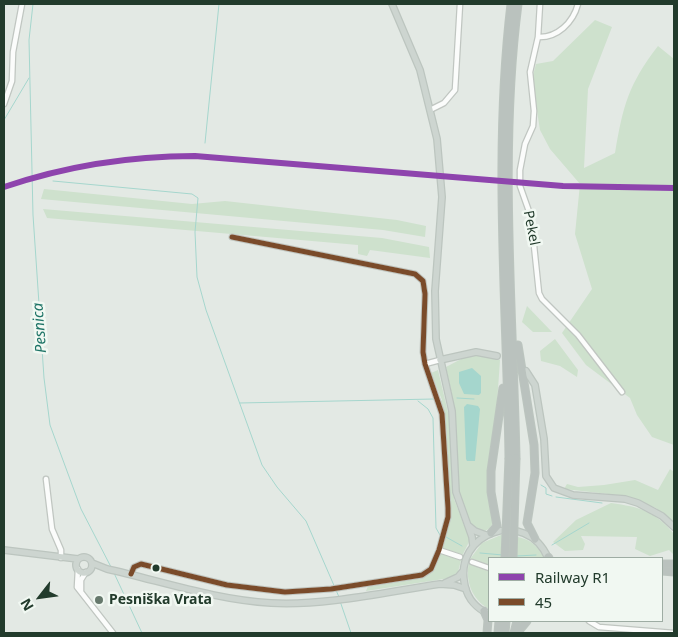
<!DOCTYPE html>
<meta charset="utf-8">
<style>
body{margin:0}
#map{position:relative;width:678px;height:637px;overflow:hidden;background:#e3e9e4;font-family:"Noto Sans",sans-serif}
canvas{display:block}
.frame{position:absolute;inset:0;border:5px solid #223b2c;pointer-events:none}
.legend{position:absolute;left:488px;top:557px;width:175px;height:65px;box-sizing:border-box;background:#f1f8f2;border:1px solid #9eaca3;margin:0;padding:6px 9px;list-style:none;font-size:15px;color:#223b2c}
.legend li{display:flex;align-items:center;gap:10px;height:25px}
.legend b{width:25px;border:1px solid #9eaca3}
.north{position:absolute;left:15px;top:572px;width:50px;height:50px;-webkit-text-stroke:4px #f1f8f2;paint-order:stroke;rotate:240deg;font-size:14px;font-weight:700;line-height:20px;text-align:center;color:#223b2c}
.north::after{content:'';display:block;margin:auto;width:18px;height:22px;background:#223b2c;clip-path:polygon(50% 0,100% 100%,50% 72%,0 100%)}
</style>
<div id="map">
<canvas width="678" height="637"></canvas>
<div class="frame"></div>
<ul class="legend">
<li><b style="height:6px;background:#8e44ad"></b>Railway R1</li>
<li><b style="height:6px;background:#7a4b2a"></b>45</li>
</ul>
<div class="north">N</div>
</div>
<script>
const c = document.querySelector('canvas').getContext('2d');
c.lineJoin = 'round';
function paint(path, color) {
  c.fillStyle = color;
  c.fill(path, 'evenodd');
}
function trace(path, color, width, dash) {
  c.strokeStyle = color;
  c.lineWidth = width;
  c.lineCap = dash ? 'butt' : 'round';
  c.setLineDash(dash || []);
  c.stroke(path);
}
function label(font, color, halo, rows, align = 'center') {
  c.font = font + ' "Noto Sans",sans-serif';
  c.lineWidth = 5;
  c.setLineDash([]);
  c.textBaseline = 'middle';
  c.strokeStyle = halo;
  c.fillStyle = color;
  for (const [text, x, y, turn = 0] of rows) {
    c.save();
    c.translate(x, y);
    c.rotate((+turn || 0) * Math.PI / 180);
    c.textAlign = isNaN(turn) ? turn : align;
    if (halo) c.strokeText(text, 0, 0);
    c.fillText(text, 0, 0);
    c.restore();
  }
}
const green = new Path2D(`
 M595 20 612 27 588 89 584 168 615 153C623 106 628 85 658 46L674 59V445L652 437 637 415 630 398 586 365 562 333 592 289 575 234 580 184 550 149 540 130 532 79 536 64 553 61Z
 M44 189 192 204 225 201 397 220 426 226 425 237 383 230 41 199Z
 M43 209 382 238 429 247 430 258 370 250 367 256 358 254V245L47 218Z
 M527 306 552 332H533L522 322Z
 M555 339 578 370 577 377 560 366 541 361 540 351Z
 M478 355 500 360 496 418 493 523C490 528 488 531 481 531 452 528 457 437 455 416 454 400 449 383 446 367L465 357Z
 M438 370 451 425 454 499 470 540 462 556 445 550 442 547 451 508 447 475V433L441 401 442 400 431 373Z
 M670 469 674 472V523L656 508 626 496 564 489 567 484 578 487 604 485 635 480 658 490Z
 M611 503C640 507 655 511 674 534V555L669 550 650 556 635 549 637 537 581 536 585 544 583 550 565 551 553 542 576 520Z
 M501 535C521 536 535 539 544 558H489V567L470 559 482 543Z
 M441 553 461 560 458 572 450 578 366 591 368 586 426 576 434 569Z
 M469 562 489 569V609C472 599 465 582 469 562Z`);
const water = new Path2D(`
 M472 368 481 376V393L479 395 464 394 459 383V372Z
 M467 404 478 406 480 409 475 461H467L466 459 464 407Z`);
const stream = new Path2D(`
 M33 4 29 40 33 215 44 378 50 425 81 509 111 567
 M4 120 29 78
 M205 143 219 4
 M53 181 192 194 198 198 195 232 197 277 206 310 262 465 277 487 306 521 339 597
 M457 398 474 399
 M418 401 428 409 433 418 436 528 440 535
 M240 403 434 399
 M541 485 546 488V494L552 496
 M556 497 602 503
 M446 537 462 546
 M552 545 589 523
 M480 553 503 555
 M517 556 536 555
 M114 573 142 633
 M340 601 351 633`);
const minor = new Path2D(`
 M540 4 538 37 530 72 534 111 533 126 525 144 520 170V186L531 217 539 293 542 299 578 335 622 392
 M538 37C557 38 573 23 578 4
 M4 104 12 81 13 52 22 4
 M432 109 444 103 455 90 460 4
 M425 364 440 360
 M46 479 52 529 61 550V558
 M439 550 460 557
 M472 562 489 568
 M78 569 77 587 113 633
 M131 574 134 567 141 564 227 585 285 592 331 589 422 575 431 569 439 550 448 517V508L442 414 425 364 423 352 425 294 423 281 415 274 232 237
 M81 591V580L86 572
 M589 621 599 627 674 633`);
const major = new Path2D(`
 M392 4 420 70 437 139 442 197 435 291 436 339 452 411 456 492 472 537 473 546
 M440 360 476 352 497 356
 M526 371 535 385 544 439 546 476 554 488 573 495 625 499 638 503 662 516 674 527
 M469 526 475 531 486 535
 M4 550 78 559
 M76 565a8 8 0 1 1 16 0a8 8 0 1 1-16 0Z
 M92 563 107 569C161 581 216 600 271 603 325 606 386 592 440 584L454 585 466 589
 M445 583 458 577 463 571
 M489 614C477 609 468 599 465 586 452 532 526 507 548 558`);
const highway = new Path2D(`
 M518 345 534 445 535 473 527 523 535 539
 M509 458C507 306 493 155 511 4
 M516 458C513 310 499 150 518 4
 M491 533 497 526 491 492V471L503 388
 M548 557 549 558
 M662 564H674
 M662 571 674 572
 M484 611 488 620 487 633
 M498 633 499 621
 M505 633 506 621
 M514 633 517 621
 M517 633 527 621`);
const highwayBridge = new Path2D(`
 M505 558 509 458
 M513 558 516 458`);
const bus1 = new Path2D(`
 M131 574 134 567 141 564 227 585 285 592 331 589 422 575 431 569 439 550 448 517V508L442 414 425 364 423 352 425 294 423 281 415 274 232 237`);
const rail1 = new Path2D(`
 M4 187C66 166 130 156 195 156L563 186 674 188`);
const markers = [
 [156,568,4.5,"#223b2c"],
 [99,600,5,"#66786c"]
];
const streetNames = [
 ["Pekel",531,228,79]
];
const poiNames = [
 ["Pesniška Vrata",109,600]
];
const waterNames = [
 ["Pesnica",40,328,-94]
];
paint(green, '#cee1cd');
paint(water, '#a5d6cd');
trace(stream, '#a5d6cd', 1);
trace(minor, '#c0c6c1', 7);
trace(major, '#bcc5bf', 8);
trace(highway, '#bcc5bf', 9);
trace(minor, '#fbfcfb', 4.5);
trace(major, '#cdd5d0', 5.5);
trace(highway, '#bac2be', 7);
trace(highwayBridge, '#bcc5bf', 9, []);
trace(highwayBridge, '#bac2be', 7);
trace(bus1, '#7a4b2a', 5);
trace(rail1, '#8e44ad', 6);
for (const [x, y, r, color] of markers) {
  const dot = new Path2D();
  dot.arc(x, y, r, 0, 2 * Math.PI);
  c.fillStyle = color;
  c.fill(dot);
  trace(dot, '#f1f8f2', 2);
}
label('14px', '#223b2c', '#f1f8f2', streetNames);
label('bold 14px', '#223b2c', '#f1f8f2', poiNames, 'left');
label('italic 15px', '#1f7467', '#f1f8f2', waterNames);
</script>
